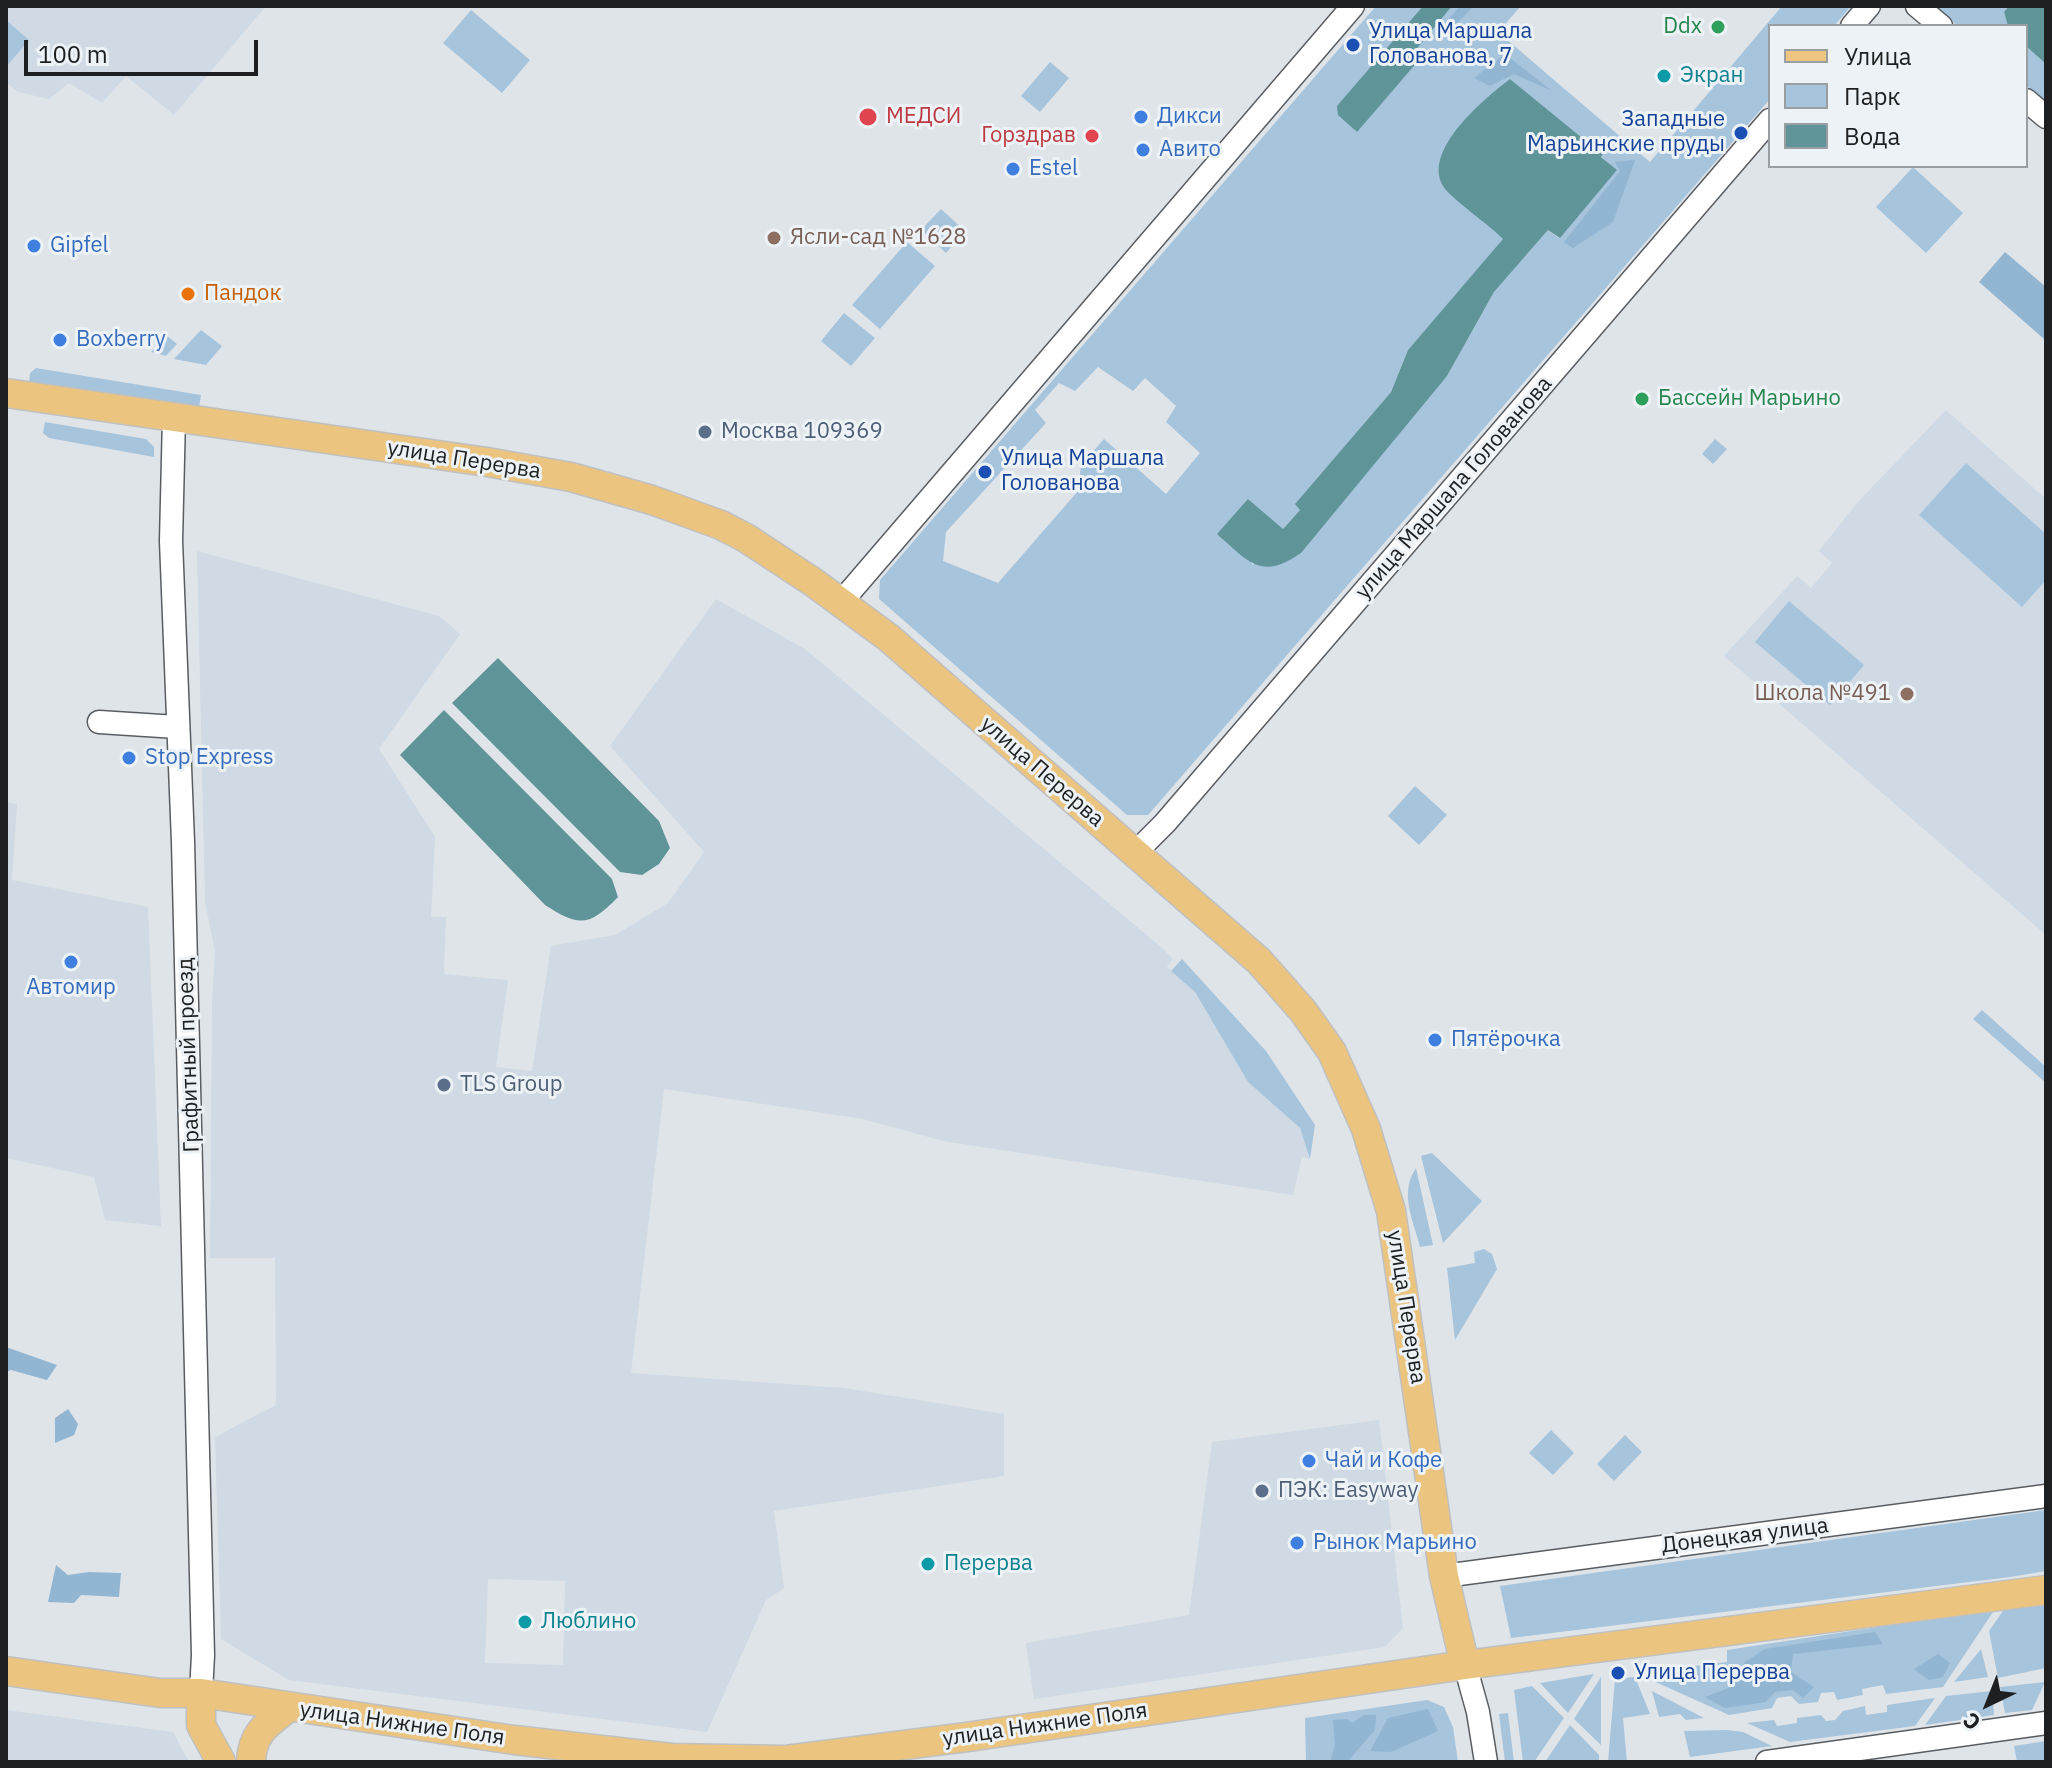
<!DOCTYPE html>
<meta charset="utf-8">
<style>
body{margin:0}
#map{position:relative;width:2052px;height:1768px;overflow:hidden;background:#dfe4e9;font-family:"IBM Plex Sans",sans-serif}
canvas{display:block}
.frame{position:absolute;inset:0;border:8px solid #1d1f20;pointer-events:none}
.legend{position:absolute;left:1768px;top:24px;width:260px;height:144px;box-sizing:border-box;background:#ecf2f6;border:2px solid #999ea0;margin:0;padding:10px 14px;list-style:none;font-size:24px;color:#1d1f20}
.legend li{display:flex;align-items:center;gap:16px;height:40px}
.legend b{width:40px;border:2px solid #999ea0}
.north{position:absolute;left:1948px;top:1664px;width:80px;height:80px;-webkit-text-stroke:6px #ecf2f6;paint-order:stroke;rotate:223deg;font-size:22px;font-weight:700;line-height:32px;text-align:center;color:#1d1f20}
.north::after{content:'';display:block;margin:auto;width:28px;height:36px;background:#1d1f20;clip-path:polygon(50% 0,100% 100%,50% 72%,0 100%)}
.scale{position:absolute;left:24px;top:40px;width:234px;height:36px;box-sizing:border-box;border:4px solid #1d1f20;border-top:0;padding-left:10px;font-size:24px;line-height:28px;white-space:nowrap;color:#1d1f20;-webkit-text-stroke:6px #ecf2f6;paint-order:stroke}
</style>
<div id="map">
<canvas width="2052" height="1768"></canvas>
<div class="frame"></div>
<ul class="legend">
<li><b style="height:10px;background:#ebc57f"></b>Улица</li>
<li><b style="height:22px;background:#a7c4dd"></b>Парк</li>
<li><b style="height:22px;background:#5f9499"></b>Вода</li>
</ul>
<div class="north">С</div>
<div class="scale">100 m</div>
</div>
<script>
const c = document.querySelector('canvas').getContext('2d');
c.lineJoin = 'round';
function paint(path, color) {
  c.fillStyle = color;
  c.fill(path, 'evenodd');
}
function trace(path, color, width, dash) {
  c.strokeStyle = color;
  c.lineWidth = width;
  c.lineCap = dash ? 'butt' : 'round';
  c.setLineDash(dash || []);
  c.stroke(path);
}
function label(font, color, halo, rows, align = 'center') {
  c.font = font + ' "IBM Plex Sans",sans-serif';
  c.lineWidth = 6;
  c.setLineDash([]);
  c.textBaseline = 'middle';
  c.strokeStyle = halo;
  c.fillStyle = color;
  for (const [text, x, y, turn = 0] of rows) {
    c.save();
    c.translate(x, y);
    c.rotate((+turn || 0) * Math.PI / 180);
    c.textAlign = isNaN(turn) ? turn : align;
    if (halo) c.strokeText(text, 0, 0);
    c.fillText(text, 0, 0);
    c.restore();
  }
}
const built = new Path2D(`
 M6 6H266L174 115 126 76 102 103 69 83 49 99 18 92 6 82Z
 M1946 410 2046 499V935L1724 656 1797 576 1811 588 1832 563 1819 551 1856 504Z
 M197 551 439 616 460 634 379 749 435 837 431 917H446L444 974 508 980 496 1067 532 1071 551 946 615 935 668 903 704 852 610 746 716 599 805 649 1161 947 1173 959 1167 967 1195 992 1248 1082 1300 1128 1310 1159 1302 1157 1293 1195 943 1141 863 1119 664 1089 631 1373 844 1388 1004 1414V1476L774 1511 784 1588 766 1600 707 1732 289 1680 221 1639 215 1437 276 1405 275 1258H210L212 1001 215 952 205 901ZM488 1579 565 1581 563 1665 485 1663Z
 M6 802 17 804 12 880 148 907 161 1226 105 1220 94 1177 6 1158Z
 M1379 1420 1403 1628 1385 1647 1034 1699 1026 1643 1189 1615 1212 1442Z
 M6 1710 173 1732 189 1762H6Z`);
const green = new Path2D(`
 M1376 6H1423L1338 106 1356 132 1420 59 1413 52 1452 6H1521L1498 32 1650 162 1782 6H1851L1834 26H1770V99L1148 815H1127L879 599 880 580ZM1510 79 1587 143 1592 138 1601 156 1616 171 1559 238 1548 230 1494 292 1447 376 1252 565 1248 499 1282 530 1300 510 1296 503 1391 392 1408 350 1504 239 1443 186ZM1098 367 1133 391 1145 378 1176 406 1166 422 1200 453 1166 494 1104 439 1081 465 1078 491 998 583 943 561 946 532 1046 423 1035 410 1059 383 1075 391Z
 M1935 6H2009L2004 12 2008 26H1958Z
 M471 10 530 60 502 93 443 43Z
 M6 20 29 40 6 67Z
 M2026 46 2046 64V102L2026 85Z
 M1050 62 1069 78 1040 112 1021 96Z
 M1913 167 1963 213 1926 253 1876 207Z
 M941 209 965 231 946 253 921 230Z
 M907 242 935 266 880 329 852 305Z
 M844 313 875 338 851 366 821 341Z
 M201 330 222 346 206 365 174 359Z
 M166 335 177 344 166 356 151 352Z
 M36 368 201 395 199 408 29 385 30 373Z
 M45 422 146 439 154 447V457L49 438 43 433Z
 M1715 439 1727 449 1713 464 1702 454Z
 M1966 463 2046 534V580L2022 607 1919 515Z
 M1789 601 1864 665 1830 705 1755 642Z
 M1415 786 1447 815 1419 845 1388 816Z
 M1182 959 1266 1051 1315 1125 1310 1159 1300 1128 1248 1082 1195 992 1171 971Z
 M1982 1010 2046 1067V1083L1973 1019Z
 M1432 1153 1482 1201 1443 1243 1421 1156Z
 M1416 1168 1433 1245 1420 1247C1413 1219 1399 1193 1416 1168Z
 M1484 1249 1492 1254 1497 1269 1455 1340 1447 1268 1475 1263 1474 1252Z
 M1551 1430 1574 1453 1553 1475 1529 1453Z
 M1625 1435 1642 1452 1614 1481 1597 1464Z
 M2046 1510V1571L2010 1577 1511 1638 1500 1586Z
 M2046 1602V1668L1998 1678 1989 1631 2005 1608Z
 M1995 1609 1943 1687 1886 1694 1883 1685 1862 1689 1863 1695 1837 1700 1834 1692 1821 1693 1818 1702 1799 1704 1791 1696 1777 1698 1772 1708 1729 1715 1651 1680 1647 1672 1727 1662V1650Z
 M1981 1649 1988 1677 1954 1682Z
 M1594 1674 1568 1713 1540 1683Z
 M1601 1677V1745L1574 1719Z
 M1635 1677 1650 1714 1623 1718 1627 1762H1608L1615 1679Z
 M2045 1682 2032 1710 2005 1713 2000 1687Z
 M1532 1686 1564 1718 1534 1762H1523L1514 1690Z
 M1652 1691 1704 1718 1686 1720 1680 1714 1659 1717Z
 M1992 1691 1994 1715 1925 1725 1946 1696Z
 M1935 1698 1915 1726 1790 1742 1747 1723 1774 1720 1777 1726 1797 1723V1718L1821 1715 1826 1721 1835 1720 1843 1711 1865 1706 1866 1715 1887 1712V1705Z
 M1427 1700 1444 1707 1453 1727 1458 1762H1306L1305 1718Z
 M1508 1713 1514 1762H1505L1499 1714Z
 M1570 1725 1599 1755V1762H1545Z
 M1727 1730 1743 1732 1772 1746 1690 1757 1684 1731Z
 M2046 1741 2044 1762H2017L2014 1746Z`);
const forest = new Path2D(`
 M1460 6H1474L1451 29 1444 25Z
 M1505 54 1552 91 1514 74 1490 86 1474 78Z
 M1635 160 1613 222 1573 248 1564 242 1620 171 1615 162Z
 M2005 252 2046 287V336L2044 339 1979 282Z
 M6 1347 57 1365 47 1380 11 1370 6 1372Z
 M68 1409 78 1424 74 1435 55 1443V1418Z
 M56 1565 68 1575 89 1572 121 1573 119 1597 81 1595 74 1603 48 1602Z
 M1875 1632 1883 1644 1793 1654 1791 1672 1814 1687 1803 1698 1793 1690 1775 1692 1766 1702 1725 1708 1705 1697 1731 1687 1745 1662 1765 1649Z
 M1938 1654 1950 1663 1943 1677 1929 1680 1914 1669Z
 M1428 1709 1438 1731 1391 1752 1370 1751 1388 1718Z
 M1364 1715H1376L1375 1730 1347 1762H1330L1335 1745 1333 1720 1347 1719 1352 1723Z`);
const water = new Path2D(`
 M1423 6H1452L1414 52 1420 59 1357 132 1338 115 1337 106Z
 M2009 6H2046V64L2026 46V26H2008L2004 12Z
 M1510 79 1587 142 1592 138 1605 149 1601 157 1617 170 1560 238 1548 230 1494 292 1447 376 1301 553C1261 581 1249 562 1217 534L1248 499 1283 529 1300 510 1295 504 1391 392 1408 350 1503 239C1491 226 1450 198 1443 186 1422 150 1485 98 1510 79Z
 M498 658 659 821 670 848 659 864 642 875 620 872 452 703Z
 M444 710 612 879 618 897C589 927 579 927 545 905L400 755Z`);
const minor = new Path2D(`
 M1917 6 1941 26
 M1852 26 1869 6
 M2026 100 2046 117
 M174 417 171 541 183 842 203 1655 201 1693
 M842 601 1353 6
 M99 722 177 727
 M1135 853 1165 823 1770 120
 M1444 1576 2046 1496
 M1465 1665 1478 1712 1486 1762
 M1767 1762 2046 1723`);
const major = new Path2D(`
 M6 393 487 462 571 477 652 500 721 525 746 538 813 582 889 638 1135 853 1259 961 1303 1011 1332 1052 1366 1129 1391 1211 1444 1576 1465 1665
 M6 1671 160 1693H201L514 1740 672 1758 786 1760 967 1737 1465 1665 2046 1590
 M201 1693V1725L221 1762
 M251 1762C252 1733 267 1724 289 1707`);
const markers = [
 [1718,27,8,"#2e9e5b"],
 [1353,45,8,"#1a4fb4"],
 [1664,76,8,"#0f9aa8"],
 [868,117,10,"#e0444e"],
 [1141,117,8,"#3f7fe0"],
 [1741,133,8,"#1a4fb4"],
 [1092,136,8,"#e0444e"],
 [1143,150,8,"#3f7fe0"],
 [1013,169,8,"#3f7fe0"],
 [774,238,8,"#8d6e63"],
 [34,246,8,"#3f7fe0"],
 [188,294,8,"#e8710a"],
 [60,340,8,"#3f7fe0"],
 [1642,399,8,"#2e9e5b"],
 [705,432,8,"#5c6f8a"],
 [985,472,8,"#1a4fb4"],
 [1907,694,8,"#8d6e63"],
 [129,758,8,"#3f7fe0"],
 [71,962,8,"#3f7fe0"],
 [1435,1040,8,"#3f7fe0"],
 [444,1085,8,"#5c6f8a"],
 [1309,1461,8,"#3f7fe0"],
 [1262,1491,8,"#5c6f8a"],
 [1297,1543,8,"#3f7fe0"],
 [928,1564,8,"#0f9aa8"],
 [525,1622,8,"#0f9aa8"],
 [1618,1673,8,"#1a4fb4"]
];
const leisureNames = [
 ["Ddx",1702,27],
 ["Бассейн Марьино",1658,399,"left"]
];
const transitNames = [
 ["Улица Маршала",1369,32],
 ["Голованова, 7",1369,57],
 ["Западные",1725,120,"right"],
 ["Марьинские пруды",1725,145,"right"],
 ["Улица Маршала",1001,459],
 ["Голованова",1001,484],
 ["Улица Перерва",1634,1673]
];
const cultureNames = [
 ["Экран",1680,76],
 ["Перерва",944,1564],
 ["Люблино",541,1622]
];
const healthNames = [
 ["МЕДСИ",886,117],
 ["Горздрав",1076,136,"right"]
];
const shopNames = [
 ["Дикси",1157,117],
 ["Авито",1159,150],
 ["Estel",1029,169],
 ["Gipfel",50,246],
 ["Boxberry",76,340],
 ["Stop Express",145,758],
 ["Автомир",71,988,"center"],
 ["Пятёрочка",1451,1040],
 ["Чай и Кофе",1325,1461],
 ["Рынок Марьино",1313,1543]
];
const educationNames = [
 ["Ясли-сад №1628",790,238],
 ["Школа №491",1891,694,"right"]
];
const foodNames = [
 ["Пандок",204,294]
];
const serviceNames = [
 ["Москва 109369",721,432],
 ["TLS Group",460,1085],
 ["ПЭК: Easyway",1278,1491]
];
const streetNames = [
 ["улица Перерва",464,460,9],
 ["улица Маршала Голованова",1454,488,-49],
 ["улица Перерва",1042,772,41],
 ["Графитный проезд",189,1055,-92],
 ["улица Перерва",1406,1307,81],
 ["Донецкая улица",1745,1536,-7],
 ["улица Нижние Поля",402,1724,8],
 ["улица Нижние Поля",1045,1725,-8]
];
paint(built, '#cfdae4');
paint(green, '#a7c4dd');
paint(forest, '#92b5d2');
paint(water, '#5f9499');
trace(minor, '#595d61', 25);
trace(major, '#c0c0c1', 31);
trace(minor, '#fff', 22);
trace(major, '#ebc57f', 28);
for (const [x, y, r, color] of markers) {
  const dot = new Path2D();
  dot.arc(x, y, r, 0, 2 * Math.PI);
  c.fillStyle = color;
  c.fill(dot);
  trace(dot, '#ecf2f6', 3);
}
label('22px', '#27864d', '#ecf2f6', leisureNames, 'right');
label('22px', '#164399', '#ecf2f6', transitNames, 'left');
label('22px', '#0d838f', '#ecf2f6', cultureNames, 'left');
label('22px', '#be3a42', '#ecf2f6', healthNames, 'left');
label('22px', '#366cbe', '#ecf2f6', shopNames, 'left');
label('22px', '#785e54', '#ecf2f6', educationNames, 'left');
label('22px', '#c56008', '#ecf2f6', foodNames, 'left');
label('22px', '#4e5e75', '#ecf2f6', serviceNames, 'left');
label('22px', '#1d1f20', '#ecf2f6', streetNames);
</script>
